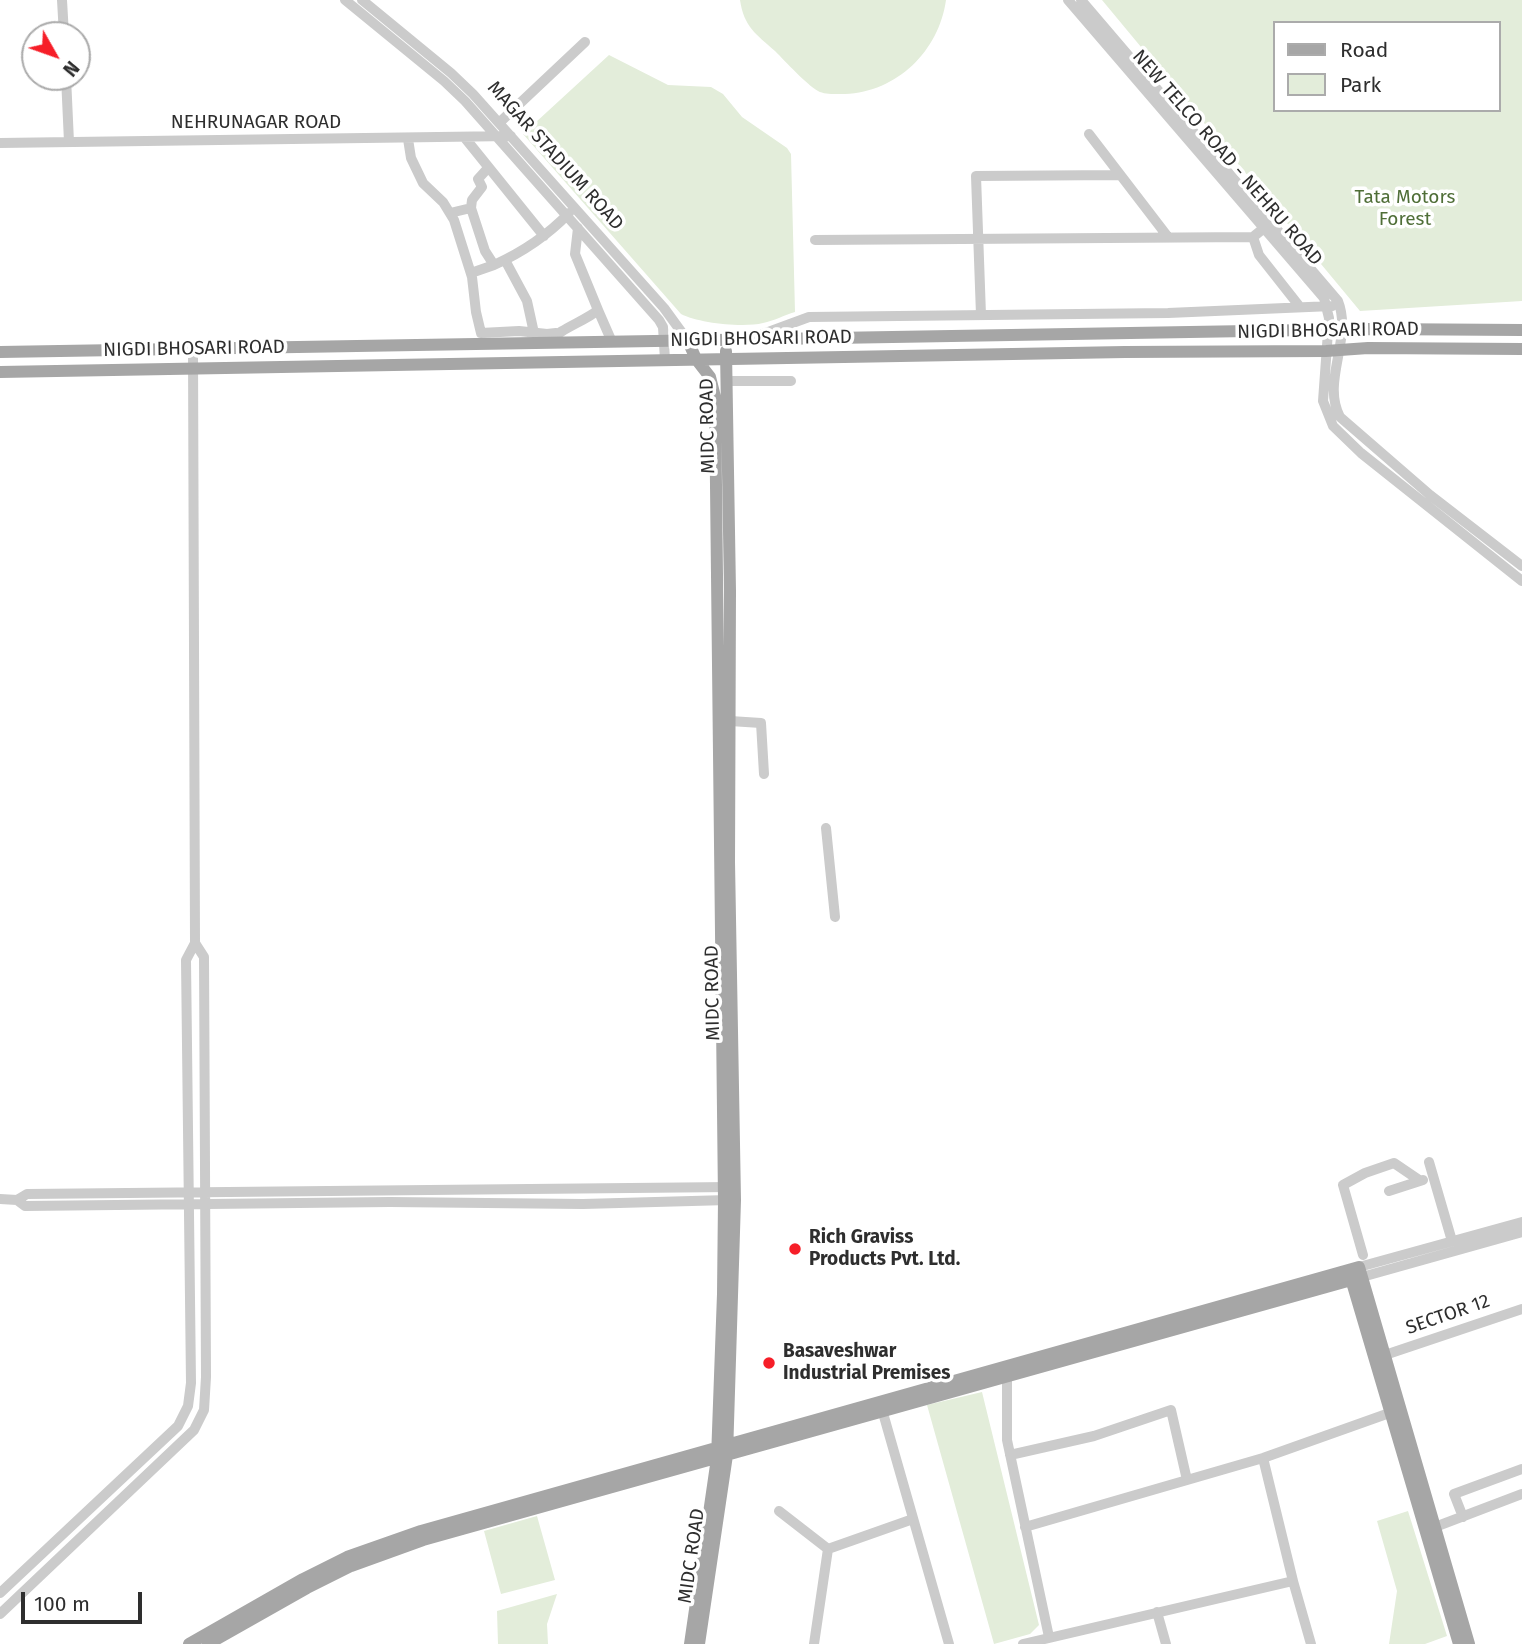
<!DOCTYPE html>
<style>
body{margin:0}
#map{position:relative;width:1522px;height:1644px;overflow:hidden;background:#fff;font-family:"Fira Sans",sans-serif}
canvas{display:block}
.legend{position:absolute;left:1273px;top:21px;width:228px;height:91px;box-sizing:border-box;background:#fff;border:2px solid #ababab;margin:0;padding:9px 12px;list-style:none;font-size:21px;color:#2e2e2e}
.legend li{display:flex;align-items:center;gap:14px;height:35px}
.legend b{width:35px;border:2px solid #ababab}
.north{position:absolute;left:21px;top:21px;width:70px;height:70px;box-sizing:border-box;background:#fff;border:2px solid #ababab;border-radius:50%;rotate:130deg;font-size:19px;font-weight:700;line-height:28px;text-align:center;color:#2e2e2e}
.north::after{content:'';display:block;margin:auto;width:24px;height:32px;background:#f61e28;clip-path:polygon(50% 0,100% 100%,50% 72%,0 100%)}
.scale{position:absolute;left:21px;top:1592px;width:121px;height:32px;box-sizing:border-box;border:4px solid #2e2e2e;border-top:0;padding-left:9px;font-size:21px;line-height:24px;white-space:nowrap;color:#2e2e2e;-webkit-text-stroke:5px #fff;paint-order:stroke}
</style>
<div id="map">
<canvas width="1522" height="1644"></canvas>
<ul class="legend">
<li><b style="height:9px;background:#a6a6a6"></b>Road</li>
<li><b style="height:19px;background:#e3edda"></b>Park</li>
</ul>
<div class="north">N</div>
<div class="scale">100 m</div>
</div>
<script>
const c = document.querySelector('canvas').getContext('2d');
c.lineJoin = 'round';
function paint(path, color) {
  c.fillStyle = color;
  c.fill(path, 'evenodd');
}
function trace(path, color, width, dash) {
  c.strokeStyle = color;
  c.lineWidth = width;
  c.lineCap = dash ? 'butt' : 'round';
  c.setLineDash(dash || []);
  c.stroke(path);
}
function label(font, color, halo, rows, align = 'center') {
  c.font = font + ' "Fira Sans",sans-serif';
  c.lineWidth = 7;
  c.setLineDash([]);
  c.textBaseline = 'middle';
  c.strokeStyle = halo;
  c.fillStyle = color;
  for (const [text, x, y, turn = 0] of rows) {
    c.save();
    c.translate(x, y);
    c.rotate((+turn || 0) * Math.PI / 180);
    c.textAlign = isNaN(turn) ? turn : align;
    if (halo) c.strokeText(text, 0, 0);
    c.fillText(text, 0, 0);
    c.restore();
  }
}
const green = new Path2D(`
 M740 0H946C939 51 897 92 845 94 837 94 825 95 818 91 806 84 786 62 775 51 756 34 744 27 740 0Z
 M1102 0H1522V301L1360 311ZM1275 23H1499V110H1275Z
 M609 55 668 85 711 87 723 94 742 117 787 148 791 154 795 312C784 315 774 321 763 323 743 328 698 323 681 314L523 134Z
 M982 1392 1039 1625 1030 1634 994 1644 927 1405Z
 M1408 1511 1447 1636 1425 1644H1389L1397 1591 1377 1521Z
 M537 1516 555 1580 501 1594 484 1531Z
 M557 1594 547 1624 548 1644H498L497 1611Z`);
const minor = new Path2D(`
 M62 0 64 35
 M345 0 444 81 465 101 659 320 663 327 665 360
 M362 0 451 73 473 94 664 308 688 341
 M1068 0 1324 298 1329 318 1323 401 1333 426 1361 453 1522 581
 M1081 0 1338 301C1353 339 1321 381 1340 417L1430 495 1522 566
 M66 77 69 142
 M499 123 585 42
 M1089 134 1168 237
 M465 138 544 236
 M408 139 411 158 423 183 443 202 454 220 472 277 476 312 481 333 519 331 547 334 556 333
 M0 143 511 136
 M471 208 472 200 482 187 478 179 488 168
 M450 213 471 208 485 251 494 265C523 252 547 236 569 213
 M1253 237 1259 255 1300 307
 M815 240 1253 237 1269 224
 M505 260 527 301 534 333
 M471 273 494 265
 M598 310 612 342
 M981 315 976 176 1120 175
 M752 338 809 317 1168 313 1332 306
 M553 339C558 330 587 320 598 310L575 254 578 228
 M727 381H791
 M730 721 761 723 764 774
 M826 828 835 917
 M1429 1162 1452 1241
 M1389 1191 1423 1180
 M0 1199 17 1200 27 1194 731 1187
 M17 1200 25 1206 390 1202 583 1204 728 1200
 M1363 1255 1343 1185 1365 1173 1394 1163 1419 1180
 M1359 1267 1522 1222
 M1362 1277 1522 1232
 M1385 1355 1522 1309
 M1007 1370V1440L1049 1637
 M881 1406 949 1644
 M1010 1455 1094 1436 1171 1410 1187 1480
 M1263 1458 1293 1581 1311 1644
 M779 1511 828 1549
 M1463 1517 1454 1494 1522 1469
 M1025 1527 1263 1458 1395 1411
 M1435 1527 1522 1494
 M828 1549 913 1519
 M0 1593 178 1426 188 1406 191 1383 186 960 195 943 193 349
 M1157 1612 1166 1644
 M0 1614 194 1430 204 1410 206 1377 204 957 195 943
 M814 1644 828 1549
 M1023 1644 1293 1581`);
const major = new Path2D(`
 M688 341 696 359 710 377 715 397 724 1200 723 1294 717 1458 690 1644
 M0 352 1368 329 1522 330
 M0 372 1125 352 1326 351 1368 348 1522 349
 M1349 1272 1459 1644
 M189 1644 303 1579 347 1557 421 1531 1359 1267 1469 1644
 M208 1644 307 1588 351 1566 423 1540 1362 1277
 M699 1644 727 1455 735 1200 729 862 730 591 726 351`);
const markers = [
 [795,1249,7,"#f61e28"],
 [769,1363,7,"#f61e28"]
];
const streetNames = [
 ["NEHRUNAGAR ROAD",256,123],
 ["MAGAR STADIUM ROAD",555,156,48],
 ["NEW TELCO ROAD - NEHRU ROAD",1227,158,49],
 ["NIGDI BHOSARI ROAD",1328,331,-1],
 ["NIGDI BHOSARI ROAD",761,339,-1],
 ["NIGDI BHOSARI ROAD",194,349,-1],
 ["MIDC ROAD",708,426,-91],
 ["MIDC ROAD",713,993,-91],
 ["SECTOR 12",1448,1315,-19],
 ["MIDC ROAD",692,1556,-82]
];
const parkNames = [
 ["Tata Motors",1405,198],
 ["Forest",1405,220]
];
const poiNames = [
 ["Rich Graviss",809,1238],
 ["Products Pvt. Ltd.",809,1260],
 ["Basaveshwar",783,1352],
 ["Industrial Premises",783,1374]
];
paint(green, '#e3edda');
trace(minor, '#cbcbcb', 10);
trace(major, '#a6a6a6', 12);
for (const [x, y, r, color] of markers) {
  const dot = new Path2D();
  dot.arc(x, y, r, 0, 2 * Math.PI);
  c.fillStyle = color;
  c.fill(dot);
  trace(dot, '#fff', 2.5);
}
label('19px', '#2e2e2e', '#fff', streetNames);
label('19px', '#4f6e37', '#fff', parkNames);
label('bold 19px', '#2e2e2e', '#fff', poiNames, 'left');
</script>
